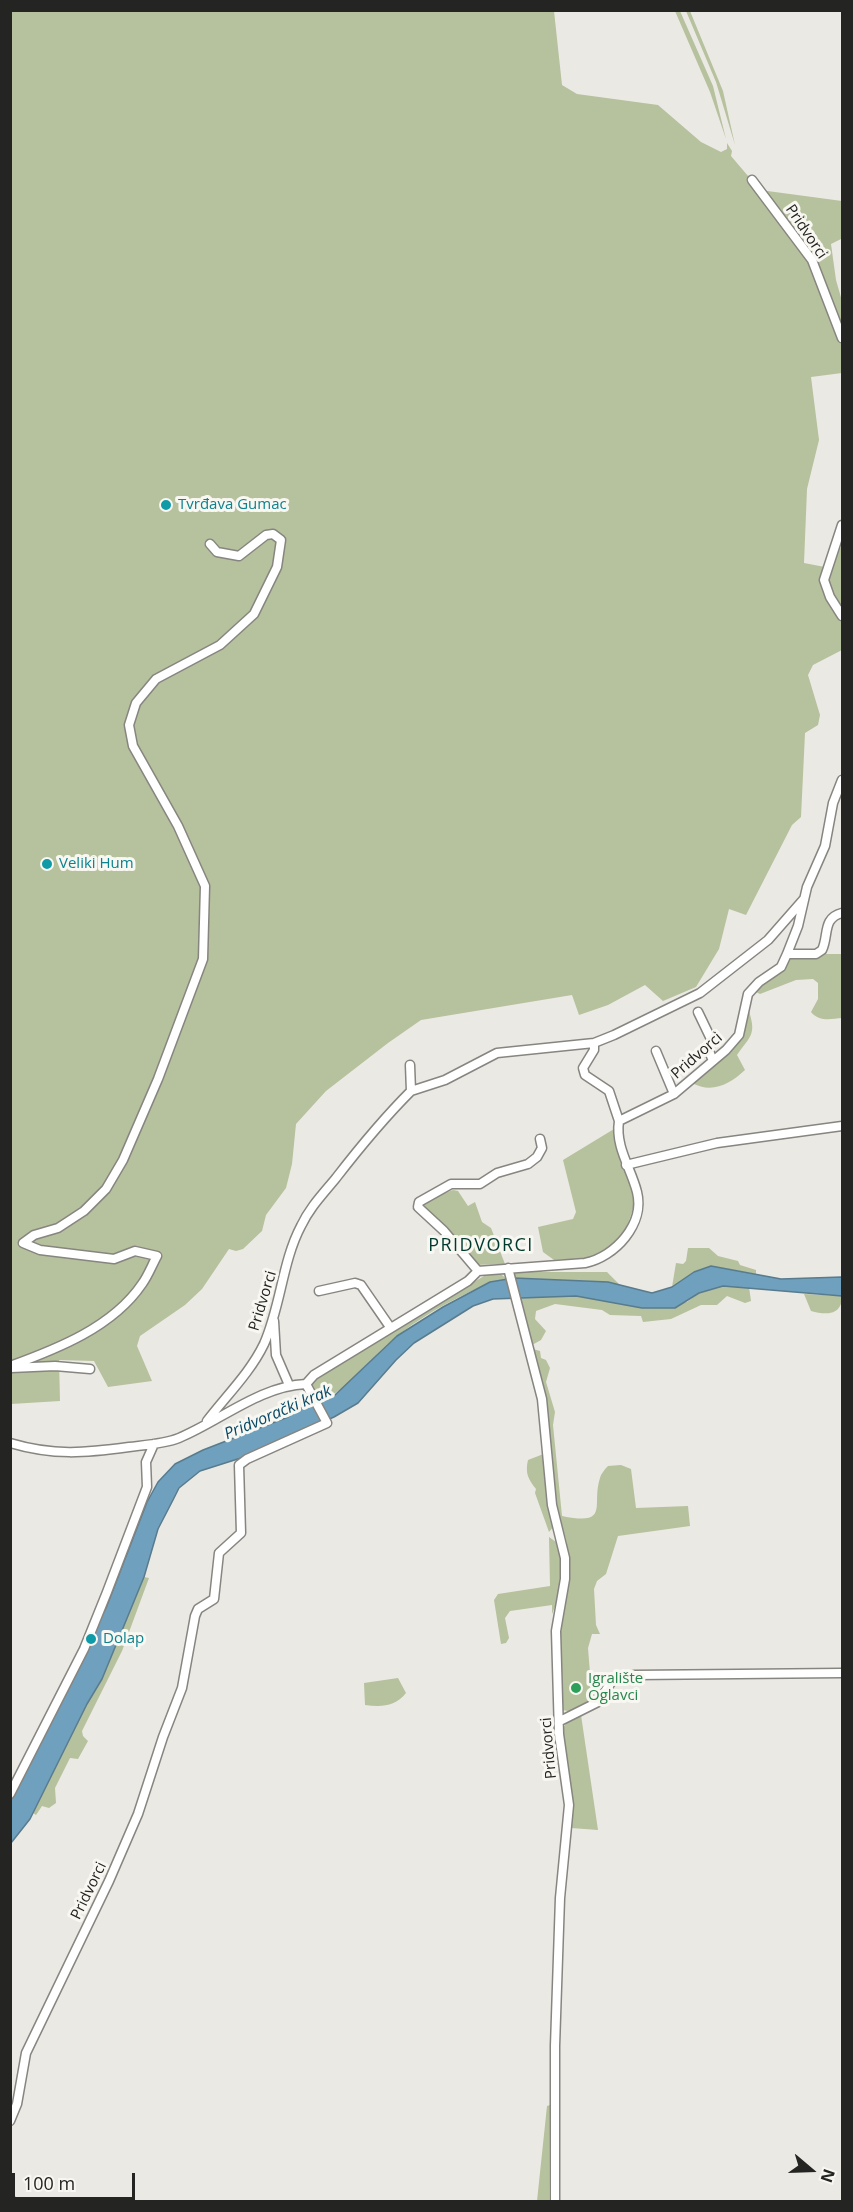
<!DOCTYPE html>
<meta charset="utf-8">
<style>
body{margin:0}
#map{position:relative;width:853px;height:2212px;overflow:hidden;background:#ebe9e4;font-family:"Open Sans",sans-serif}
canvas{display:block}
.frame{position:absolute;inset:0;border:12px solid #242422;pointer-events:none}
.north{position:absolute;left:781px;top:2140px;width:60px;height:60px;-webkit-text-stroke:4px #f8f7f1;paint-order:stroke;rotate:109deg;font-size:16px;font-weight:700;line-height:24px;text-align:center;color:#242422}
.north::after{content:'';display:block;margin:auto;width:21px;height:27px;background:#242422;clip-path:polygon(50% 0,100% 100%,50% 72%,0 100%)}
.scale{position:absolute;left:12px;top:2173px;width:123px;height:27px;box-sizing:border-box;border:3px solid #242422;border-top:0;padding-left:8px;font-size:18px;line-height:21px;white-space:nowrap;color:#242422;-webkit-text-stroke:4px #f8f7f1;paint-order:stroke}
</style>
<div id="map">
<canvas width="853" height="2212"></canvas>
<div class="frame"></div>
<div class="north">N</div>
<div class="scale">100 m</div>
</div>
<script>
const c = document.querySelector('canvas').getContext('2d');
c.lineJoin = 'round';
function paint(path, color) {
  c.fillStyle = color;
  c.fill(path, 'evenodd');
}
function trace(path, color, width, dash) {
  c.strokeStyle = color;
  c.lineWidth = width;
  c.lineCap = dash ? 'butt' : 'round';
  c.setLineDash(dash || []);
  c.stroke(path);
}
function label(font, color, halo, rows, align = 'center') {
  c.font = font + ' "Open Sans",sans-serif';
  c.lineWidth = 6;
  c.setLineDash([]);
  c.textBaseline = 'middle';
  c.strokeStyle = halo;
  c.fillStyle = color;
  for (const [text, x, y, turn = 0] of rows) {
    c.save();
    c.translate(x, y);
    c.rotate((+turn || 0) * Math.PI / 180);
    c.textAlign = isNaN(turn) ? turn : align;
    if (halo) c.strokeText(text, 0, 0);
    c.fillText(text, 0, 0);
    c.restore();
  }
}
const green = new Path2D(`
 M11 11H554L562 85 577 94 658 105 701 142 721 152 727 149V143L732 151 731 156 760 190 842 201 841 239 831 244 836 280 842 301V373L811 377 819 440 807 489 804 563 830 568 842 545V650L813 665 808 675 820 715 818 725 805 733 801 817 792 825 746 915 729 909 719 949 696 987 663 1001 645 985 608 1005 579 1015 572 995 421 1020 388 1043 326 1091 296 1124 292 1164 286 1188 266 1215 262 1231 243 1249 236 1251 229 1249 202 1289 185 1305 140 1336 137 1346 152 1381 108 1387 94 1361 59 1360 60 1401 11 1404Z
 M675 11H680L713 86 726 139 710 92Z
 M686 11H690L723 91 735 145 716 82Z
 M823 954H842V1018C831 1019 819 1022 811 1012L818 999V983L813 979 796 980 760 994 754 991 776 976 788 959H813Z
 M748 1008C757 1035 751 1035 737 1055L745 1070C730 1084 712 1094 692 1083 722 1056 742 1051 748 1008Z
 M614 1129 618 1150 636 1200 622 1241 593 1258 554 1260 543 1252 538 1227 573 1219 576 1212 563 1160Z
 M453 1190 458 1191 468 1206 475 1202 482 1222 491 1228 505 1264 474 1265 423 1205 427 1200Z
 M688 1248H709L718 1256 738 1261 740 1265 756 1270V1274L711 1266 672 1287 676 1263 683 1264 686 1261Z
 M535 1269 543 1272H607L620 1285 608 1282 514 1278 515 1270Z
 M498 1272 507 1279C473 1286 423 1315 396 1337 369 1358 352 1389 319 1401L310 1381 484 1276Z
 M723 1286 749 1287 751 1301 745 1303 727 1296 717 1305H701L671 1319 643 1322 641 1316 610 1315 602 1310 555 1304 536 1311 535 1319 546 1331 541 1340 532 1345 518 1297 576 1296 642 1308 687 1302 699 1293Z
 M804 1294 842 1296C842 1316 826 1315 811 1311Z
 M533 1349 540 1351 541 1358 546 1360 550 1368 546 1382 555 1412 553 1425 562 1516C611 1526 591 1505 600 1478 601 1474 605 1469 608 1466L621 1465 631 1469 636 1508 688 1506 690 1526 618 1536 606 1574 597 1581 594 1589 596 1625 600 1634H592L588 1648 590 1673H596L600 1686 598 1698 574 1712 562 1710 559 1650 569 1564 566 1539 556 1508 546 1399Z
 M546 1453 550 1515 554 1526 549 1532 535 1493 536 1489C528 1479 525 1473 528 1460Z
 M549 1537 559 1544C564 1570 563 1589 552 1614V1605L510 1611 505 1618 509 1638 506 1643 501 1644 494 1600 498 1594 550 1586Z
 M144 1577 149 1578 122 1651 82 1731 83 1736 88 1741 78 1759 70 1758 55 1788 56 1803 49 1808 42 1806 36 1815 33 1813 87 1704 102 1679Z
 M398 1678 406 1693C395 1707 381 1707 365 1705L364 1683Z
 M581 1715 598 1830 571 1828 563 1728 567 1722Z
 M550 2105 549 2201H537L547 2106Z`);
const water = new Path2D(`
 M711 1266 781 1279 842 1277V1296L723 1286 699 1293 675 1308H642L576 1296 493 1299 473 1306 414 1343 396 1360 358 1403 334 1417 244 1457 200 1471 179 1488 173 1500 158 1529 144 1577 102 1679 87 1704 30 1819 11 1843 10 1802 33 1748 106 1608 147 1502 158 1482 175 1464 203 1450 288 1417 305 1405 335 1395 397 1336 443 1307 490 1282 514 1278 608 1282 652 1293 672 1287 694 1272Z`);
const minor = new Path2D(`
 M752 180 812 260 842 338
 M842 525 824 580 830 597 842 616
 M787 954H816L822 950C829 936 822 918 842 913
 M698 1012 711 1039 709 1051 713 1061
 M594 1043V1050L583 1068 585 1075 609 1091 619 1121
 M656 1051 674 1094
 M411 1091 445 1080 497 1053 594 1043 614 1035 700 993 768 940 804 899
 M626 1165 717 1143 842 1126
 M508 1268 542 1399 552 1505 565 1558V1579L556 1631 559 1734 569 1805 560 1898 555 2046V2202
 M478 1271 444 1231 418 1207 419 1202 451 1184H480L497 1173 528 1164 537 1157 542 1148 540 1139
 M319 1291 355 1283 361 1285 390 1327
 M274 1321 276 1355 289 1385
 M10 1366C57 1349 113 1327 142 1284 148 1276 152 1265 157 1256L135 1251 114 1259 40 1250 23 1243 34 1235 58 1228 84 1211 106 1189 123 1160 158 1079 203 959 205 886 178 826 133 746 129 725 136 703 156 679 220 645 254 614 277 567 281 540 273 534 266 535 239 556 217 552 210 544
 M11 1368 55 1366 90 1369
 M207 1421C226 1396 250 1373 264 1344 281 1306 282 1262 301 1226 310 1207 323 1194 336 1178 360 1147 383 1119 411 1091L410 1065
 M10 1443C54 1456 85 1453 129 1447 145 1445 164 1444 179 1438 220 1421 260 1386 306 1384L314 1375 468 1281 478 1271 585 1263C615 1257 645 1224 637 1192 631 1168 615 1147 619 1121L674 1094 726 1050 739 1035 748 994 759 982 781 967 787 954 798 926 807 887 825 846 833 803 842 780
 M560 1721 598 1702 612 1681 634 1675 842 1673
 M10 1794 84 1649 107 1592 147 1487 146 1462 154 1444
 M10 2121 17 2104 26 2053 109 1881 138 1814 163 1737 182 1688 195 1616 198 1609 214 1599 219 1553 241 1533 239 1465 247 1459 327 1423 306 1384
 M10 2199 13 2202`);
const markers = [
 [166,505,6,"#0f9aa8"],
 [47,864,6,"#0f9aa8"],
 [91,1639,6,"#0f9aa8"],
 [576,1688,6,"#2e9e5b"]
];
const streetNames = [
 ["Pridvorci",806,232,56],
 ["Pridvorci",697,1056,-41],
 ["Pridvorci",263,1301,-73],
 ["Pridvorci",549,1748,-95],
 ["Pridvorci",89,1891,-64]
];
const cultureNames = [
 ["Tvrđava Gumac",178,505],
 ["Veliki Hum",59,864],
 ["Dolap",103,1639]
];
const leisureNames = [
 ["Igralište",588,1679],
 ["Oglavci",588,1696]
];
const waterNames = [
 ["Pridvorački krak",278,1413,-23]
];
const quarterNames = [
 ["PRIDVORCI",481,1246]
];
paint(green, '#b6c19d');
paint(water, '#6fa0bd');
trace(water, '#587b8e', 1.5);
trace(minor, '#878580', 11);
trace(minor, '#fff', 8);
for (const [x, y, r, color] of markers) {
  const dot = new Path2D();
  dot.arc(x, y, r, 0, 2 * Math.PI);
  c.fillStyle = color;
  c.fill(dot);
  trace(dot, '#f8f7f1', 2);
}
label('15px', '#242422', '#f8f7f1', streetNames);
label('15px', '#0d838f', '#f8f7f1', cultureNames, 'left');
label('15px', '#27864d', '#f8f7f1', leisureNames, 'left');
label('italic 16px', '#074866', '#f8f7f1', waterNames);
c.letterSpacing = '1.5px';
label('18px', '#003a2f', '#f8f7f1', quarterNames);
c.letterSpacing = '0px';
</script>
